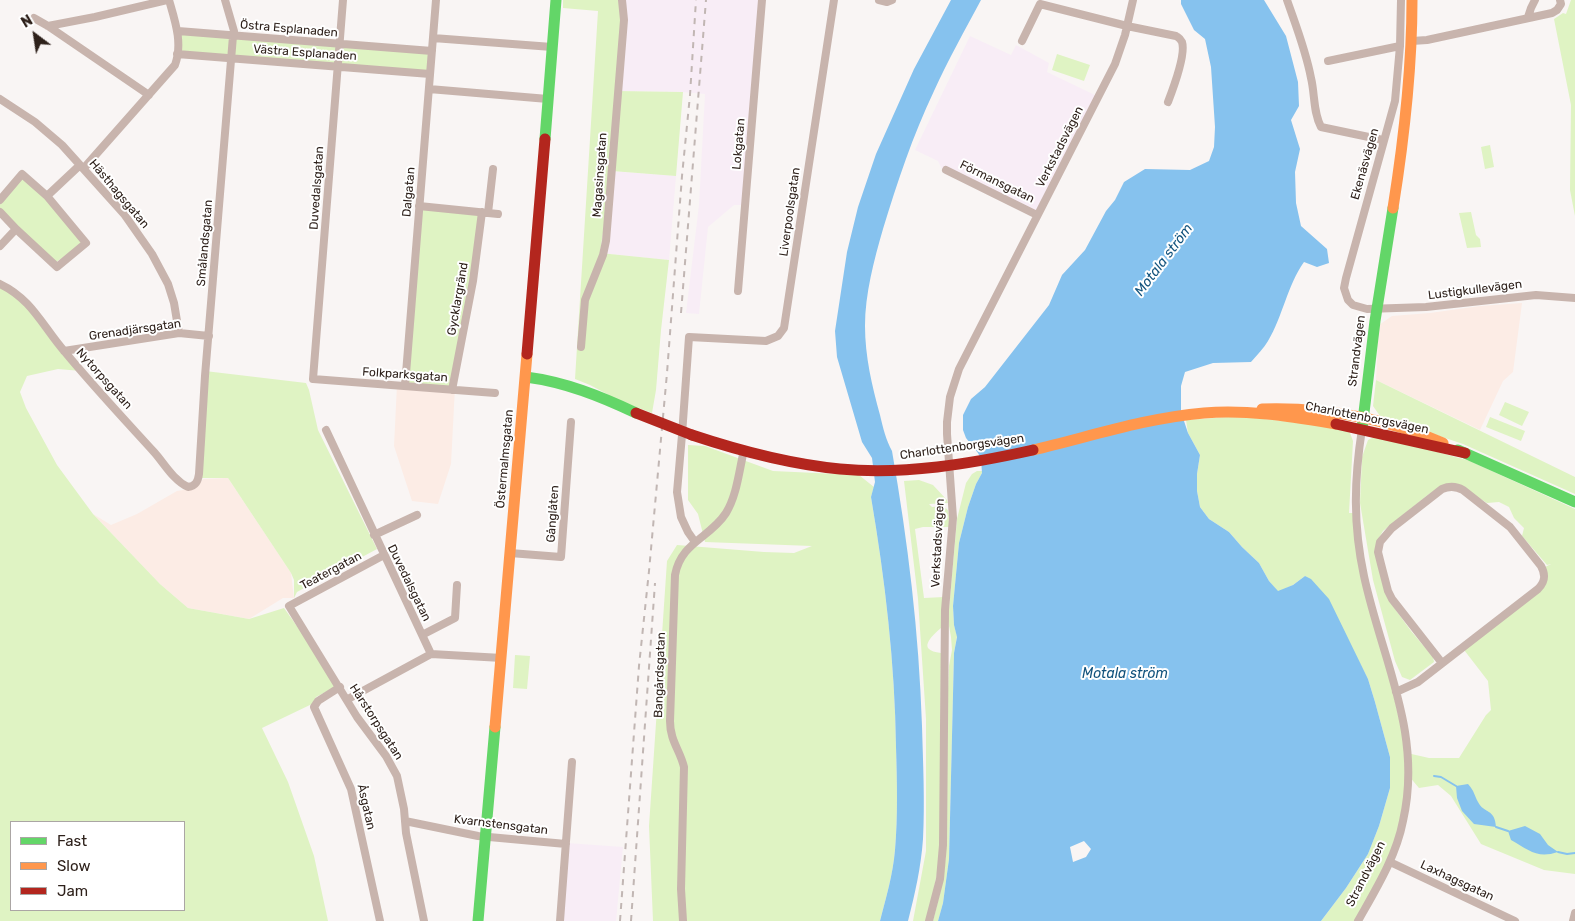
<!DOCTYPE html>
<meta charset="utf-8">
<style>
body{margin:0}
#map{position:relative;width:1575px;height:921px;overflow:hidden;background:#f9f5f4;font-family:Rubik,sans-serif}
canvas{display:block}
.legend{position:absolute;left:10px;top:821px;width:175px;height:90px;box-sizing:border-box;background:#fff;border:1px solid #aba6a4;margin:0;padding:6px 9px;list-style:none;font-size:15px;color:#2e211b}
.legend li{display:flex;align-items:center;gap:10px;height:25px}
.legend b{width:25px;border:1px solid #aba6a4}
.north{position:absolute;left:10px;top:10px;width:50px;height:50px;-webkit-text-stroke:4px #fff;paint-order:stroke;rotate:329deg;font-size:14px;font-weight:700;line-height:20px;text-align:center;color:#2e211b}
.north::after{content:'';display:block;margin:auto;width:18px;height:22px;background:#2e211b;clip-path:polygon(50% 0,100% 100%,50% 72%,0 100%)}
</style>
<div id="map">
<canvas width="1575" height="921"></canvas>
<ul class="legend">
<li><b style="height:6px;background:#63d668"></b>Fast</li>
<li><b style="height:6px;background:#ff974d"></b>Slow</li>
<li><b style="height:6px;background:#b3261e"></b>Jam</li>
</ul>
<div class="north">N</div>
</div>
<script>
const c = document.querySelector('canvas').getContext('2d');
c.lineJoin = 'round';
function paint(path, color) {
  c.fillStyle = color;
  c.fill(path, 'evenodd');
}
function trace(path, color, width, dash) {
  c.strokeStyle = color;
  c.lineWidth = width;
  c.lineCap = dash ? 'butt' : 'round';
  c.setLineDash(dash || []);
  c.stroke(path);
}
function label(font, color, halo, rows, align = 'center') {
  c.font = font + ' Rubik,sans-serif';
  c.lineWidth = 4;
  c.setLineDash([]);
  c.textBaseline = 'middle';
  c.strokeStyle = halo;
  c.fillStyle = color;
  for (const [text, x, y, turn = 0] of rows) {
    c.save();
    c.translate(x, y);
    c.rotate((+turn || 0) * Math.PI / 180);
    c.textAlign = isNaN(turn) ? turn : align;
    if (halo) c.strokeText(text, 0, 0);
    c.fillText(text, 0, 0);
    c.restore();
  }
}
const built = new Path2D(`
 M1522 303 1513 372 1503 381 1480 430 1376 380 1379 325 1392 316 1430 313 1480 306Z
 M397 385 455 387 451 464 438 504 412 501 394 446Z
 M228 478 291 573 294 598H283L249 619 188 608 160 584 93 514 111 525 137 514 177 491 195 488 203 479Z`);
const industrial = new Path2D(`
 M621 0H761L742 205H734L708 227 699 314 686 313 699 205 705 94 683 92 617 91Z
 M970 36 1011 55 1016 45 1049 63 1047 72 1097 96 1037 215 943 171 938 161 915 150Z
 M612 171 676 176 669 260 599 253Z
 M567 843 623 847 616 921H562Z`);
const green = new Path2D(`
 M563 0H621L625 17 617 91 683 92 676 176 612 171 600 253 669 260 661 330 656 390 652 413 620 401 590 385 575 379 598 11 563 8Z
 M1571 0H1575V216L1570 190 1571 105 1554 19 1563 13 1566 14Z
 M177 31 431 48 429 71 177 53Z
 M1057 54 1090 65 1084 81 1052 70Z
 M1490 145 1494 167 1485 169 1481 147Z
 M22 175 45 193 85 243 56 262 0 211V196Z
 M418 203 482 209 455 387 403 386Z
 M1471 212 1476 235 1480 239 1481 247 1467 248 1459 213Z
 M0 280 24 296 81 371 58 369 27 376 20 392 26 408 57 465 93 514 160 584 188 608 249 619 284 608 339 685 316 697 312 704 262 728 288 782 314 856 328 921H0ZM11 822H184V910H11Z
 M205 371 306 383 309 390 318 430 377 549 297 592 294 598V580L291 573 228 478H200Z
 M1376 380 1575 477V494L1463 444 1380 416 1373 406Z
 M1505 402 1529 412 1522 426 1499 415Z
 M1228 417 1255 418 1339 427 1350 433 1353 441 1349 513H1355L1377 624 1407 753 1429 758H1459L1486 715 1491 710 1488 681 1461 646 1543 582V568L1551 564 1547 565 1522 536 1524 528 1514 518 1509 507 1499 502 1487 503 1474 495 1441 487 1429 494 1383 531 1377 541 1382 582 1390 602 1411 631 1433 657 1434 662 1410 680 1402 677 1395 661 1373 580 1360 503 1362 457 1368 440 1374 437 1394 440 1470 461 1575 509V874L1544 870 1481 844 1451 796 1438 785 1419 788 1408 775 1398 839 1356 921H1321L1346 888 1368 854 1379 826 1390 788V757L1375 702 1368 679 1354 652 1305 576 1293 585 1278 592 1269 581 1259 563 1242 547 1229 532 1209 519 1200 507 1197 491V474L1200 455 1188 433 1186 420Z
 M1490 417 1525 431 1521 441 1486 427Z
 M688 445 705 446 773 471 859 475 874 487 871 497C885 579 895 664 896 747 897 781 898 816 895 850 893 874 886 898 880 921H653L649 826 667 561 677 545 764 552 794 553 812 546 705 542 698 514 688 500Z
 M977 471H982V473L976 484 968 507 959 543 953 606 954 625 957 636 954 653 949 859 943 903 938 921H933L943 881 946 853 947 710 949 666 952 650 951 637 948 620 957 519 966 483 972 474Z
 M919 480 933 485 947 500 948 503 929 504 932 507C951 506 949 509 949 527H923L915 529 924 598 944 597 942 627C931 637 916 650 941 653L940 837 938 868 933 894 926 921H913L926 851V719L918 599 904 481Z
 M515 655 530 656 527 689 513 688Z`);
const water = new Path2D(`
 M951 0H981C965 30 948 60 934 91 913 135 897 183 883 229 874 260 865 294 865 326 865 356 872 386 880 415 883 428 886 440 892 451 908 542 919 633 922 726 923 763 925 802 923 839 921 867 915 894 908 921H880C886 898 893 874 895 850 898 816 897 781 896 747 895 664 885 579 871 497L875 482 872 458 862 442 837 357 835 331 847 252 858 207 876 154 914 69Z
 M1181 0H1264L1286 36 1298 82 1299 106 1291 120 1300 149 1295 172 1296 203 1301 226 1327 249 1329 263 1317 267 1304 262C1287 286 1283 316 1268 341 1264 348 1257 355 1251 362L1213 363 1185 372 1181 386V412L1188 433 1200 455 1197 474V491L1200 507 1209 519 1229 532 1242 547 1259 563 1269 581 1278 591 1293 585 1305 576 1311 579 1329 599 1368 679 1375 702 1390 757V788L1379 826 1368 854 1346 888 1321 921H938L943 903 949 859 954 653 957 637 954 625 953 606 959 543 968 507 976 484 982 473 981 459 978 453 966 438 963 430V415L971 399 985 387 1049 305 1062 275 1085 250 1106 211 1115 200 1124 182 1145 169 1190 170 1209 161 1214 147 1215 127 1211 67 1205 39 1194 30 1181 4ZM1084 841 1091 849 1086 857 1073 862 1070 847Z
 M1468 784C1475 792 1474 795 1478 802 1484 814 1495 808 1496 827L1474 824 1462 811 1457 798 1456 786Z
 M1525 826 1540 834 1548 845 1558 852C1537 859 1529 850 1511 840L1508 831Z`);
const stream = new Path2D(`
 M1434 776 1441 777 1456 786
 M1496 827 1508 831
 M1558 852 1567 854 1575 853`);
const street = new Path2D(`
 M343 0 313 379 495 393
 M879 0 887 2 892 0
 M1287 0C1296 26 1306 51 1311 78 1315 94 1313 112 1321 127L1383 140
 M1401 0 1400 46 1395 101 1346 278 1344 288 1348 300 1353 305 1367 309 1426 307 1536 295 1575 298
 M1528 17 1531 8 1535 0
 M34 18 48 26 149 95
 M48 26 95 17 167 0
 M178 31 432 51
 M433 38 552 47
 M1022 41 1040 4 1127 26 1176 36C1179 38 1180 38 1182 42 1186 54 1173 89 1168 102
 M1412 41 1427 40 1552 13 1557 10 1561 4 1560 0
 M177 54 430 74
 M1328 61 1400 46
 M429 89 548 99
 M0 99 35 122 62 145 124 214 152 254 168 284 174 303 179 333
 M84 168 175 65C183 43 175 21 169 0
 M946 170 1037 215
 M47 196 80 165
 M0 200 22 174 47 196 86 243 57 267 16 229 0 212
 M419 206 498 214
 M488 213 493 169
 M0 246 16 229
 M0 284C32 299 43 327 65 352 93 386 124 419 154 452 164 463 173 480 188 487 196 486 198 481 199 474L205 376 233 36 234 31 225 0
 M738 291 762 0
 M581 347 585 300 603 255 606 241 624 20 622 0
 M64 351 179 333 209 336
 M405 386 436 0
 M452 390 473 281 482 212
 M326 430 431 654 502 658
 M374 535 417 515
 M695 542 688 532 681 517 677 492 682 435 689 337 766 341 778 336 784 328 834 0
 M510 553 561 557 571 422
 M384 555 289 606 357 717 386 756 397 776 404 809 406 833 424 921
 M422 635 455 618 457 585
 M340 687 318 701 314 707 351 789 380 921
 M1396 692 1418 682 1538 589C1545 582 1546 575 1541 566L1510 527 1463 490C1456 486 1449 486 1442 489L1392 528 1380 542 1378 552 1381 564 1388 591 1392 599 1442 663
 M348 699 431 654
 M405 821 478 836 566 844
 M1390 862 1515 921
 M560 921 572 762
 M683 921 681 889 684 767C680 750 670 741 670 721L675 575C681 542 710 538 726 513 737 495 739 471 744 450
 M929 921 940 879 943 845 945 610 953 518 947 434V422L950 397 959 369 1115 64 1125 35 1133 0
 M1358 921C1376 889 1396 857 1403 821 1423 733 1382 660 1364 576 1353 525 1354 480 1362 429
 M1573 921 1575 913`);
const fast = new Path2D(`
 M545 139 556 0
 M526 377C565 382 600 396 636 413
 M1362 429 1375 321 1393 208
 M1458 450 1575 502
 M478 921 495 727`);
const slow = new Path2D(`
 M1393 208C1404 139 1412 70 1412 0
 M1262 409C1325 407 1385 418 1443 443
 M1033 450C1089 437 1145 418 1204 413 1247 409 1293 417 1336 424
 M495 727 527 354`);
const jam = new Path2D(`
 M527 354 545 139
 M1336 424 1465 453
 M692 435C740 451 789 464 840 469 905 475 970 464 1033 450`);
const rail = new Path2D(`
 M681 313 706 0
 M620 921 639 666 649 571 667 373 682 176 690 95 696 0
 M631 921 655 583`);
const jamBridge = new Path2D(`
 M636 413 692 435`);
const streetNames = [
 ["Östra Esplanaden",289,29,5],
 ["Västra Esplanaden",305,53,4],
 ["Lokgatan",739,144,-85],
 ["Verkstadsvägen",1060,147,-63],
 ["Ekenäsvägen",1365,164,-74],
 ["Magasinsgatan",600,175,-86],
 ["Förmansgatan",997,182,26],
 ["Duvedalsgatan",317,188,-86],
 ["Dalgatan",409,192,-85],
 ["Hästhagsgatan",119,194,50],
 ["Liverpoolsgatan",790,212,-82],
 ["Smålandsgatan",205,243,-85],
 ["Lustigkullevägen",1475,290,-7],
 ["Gycklargränd",458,299,-80],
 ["Grenadjärsgatan",135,330,-8],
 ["Strandvägen",1357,351,-83],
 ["Folkparksgatan",405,375,4],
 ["Nytorpsgatan",104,379,48],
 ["Charlottenborgsvägen",1367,418,11],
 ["Charlottenborgsvägen",962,447,-8],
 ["Östermalmsgatan",505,459,-85],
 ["Gånglåten",553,514,-86],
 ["Verkstadsvägen",938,543,-87],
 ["Teatergatan",331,571,-28],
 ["Duvedalsgatan",409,583,64],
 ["Bangårdsgatan",660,675,-88],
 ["Hårstorpsgatan",376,722,57],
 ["Åsgatan",366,807,77],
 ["Kvarnstensgatan",501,825,7],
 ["Strandvägen",1366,874,-63],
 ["Laxhagsgatan",1457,881,25]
];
const waterNames = [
 ["Motala ström",1164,260,-53],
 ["Motala ström",1125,674]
];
paint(built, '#fcece5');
paint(industrial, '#f8edf6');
paint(green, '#dff3c3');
paint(water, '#86c2ee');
trace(stream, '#86c2ee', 2);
trace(street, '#c8b4ad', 8);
trace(fast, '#63d668', 11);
trace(slow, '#ff974d', 11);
trace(jam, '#b3261e', 11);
trace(rail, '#c1b6b3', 2, [6, 6]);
trace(jamBridge, '#b3261e', 11);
label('12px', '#2e211b', '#fff', streetNames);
label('italic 14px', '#12537d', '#fff', waterNames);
</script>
